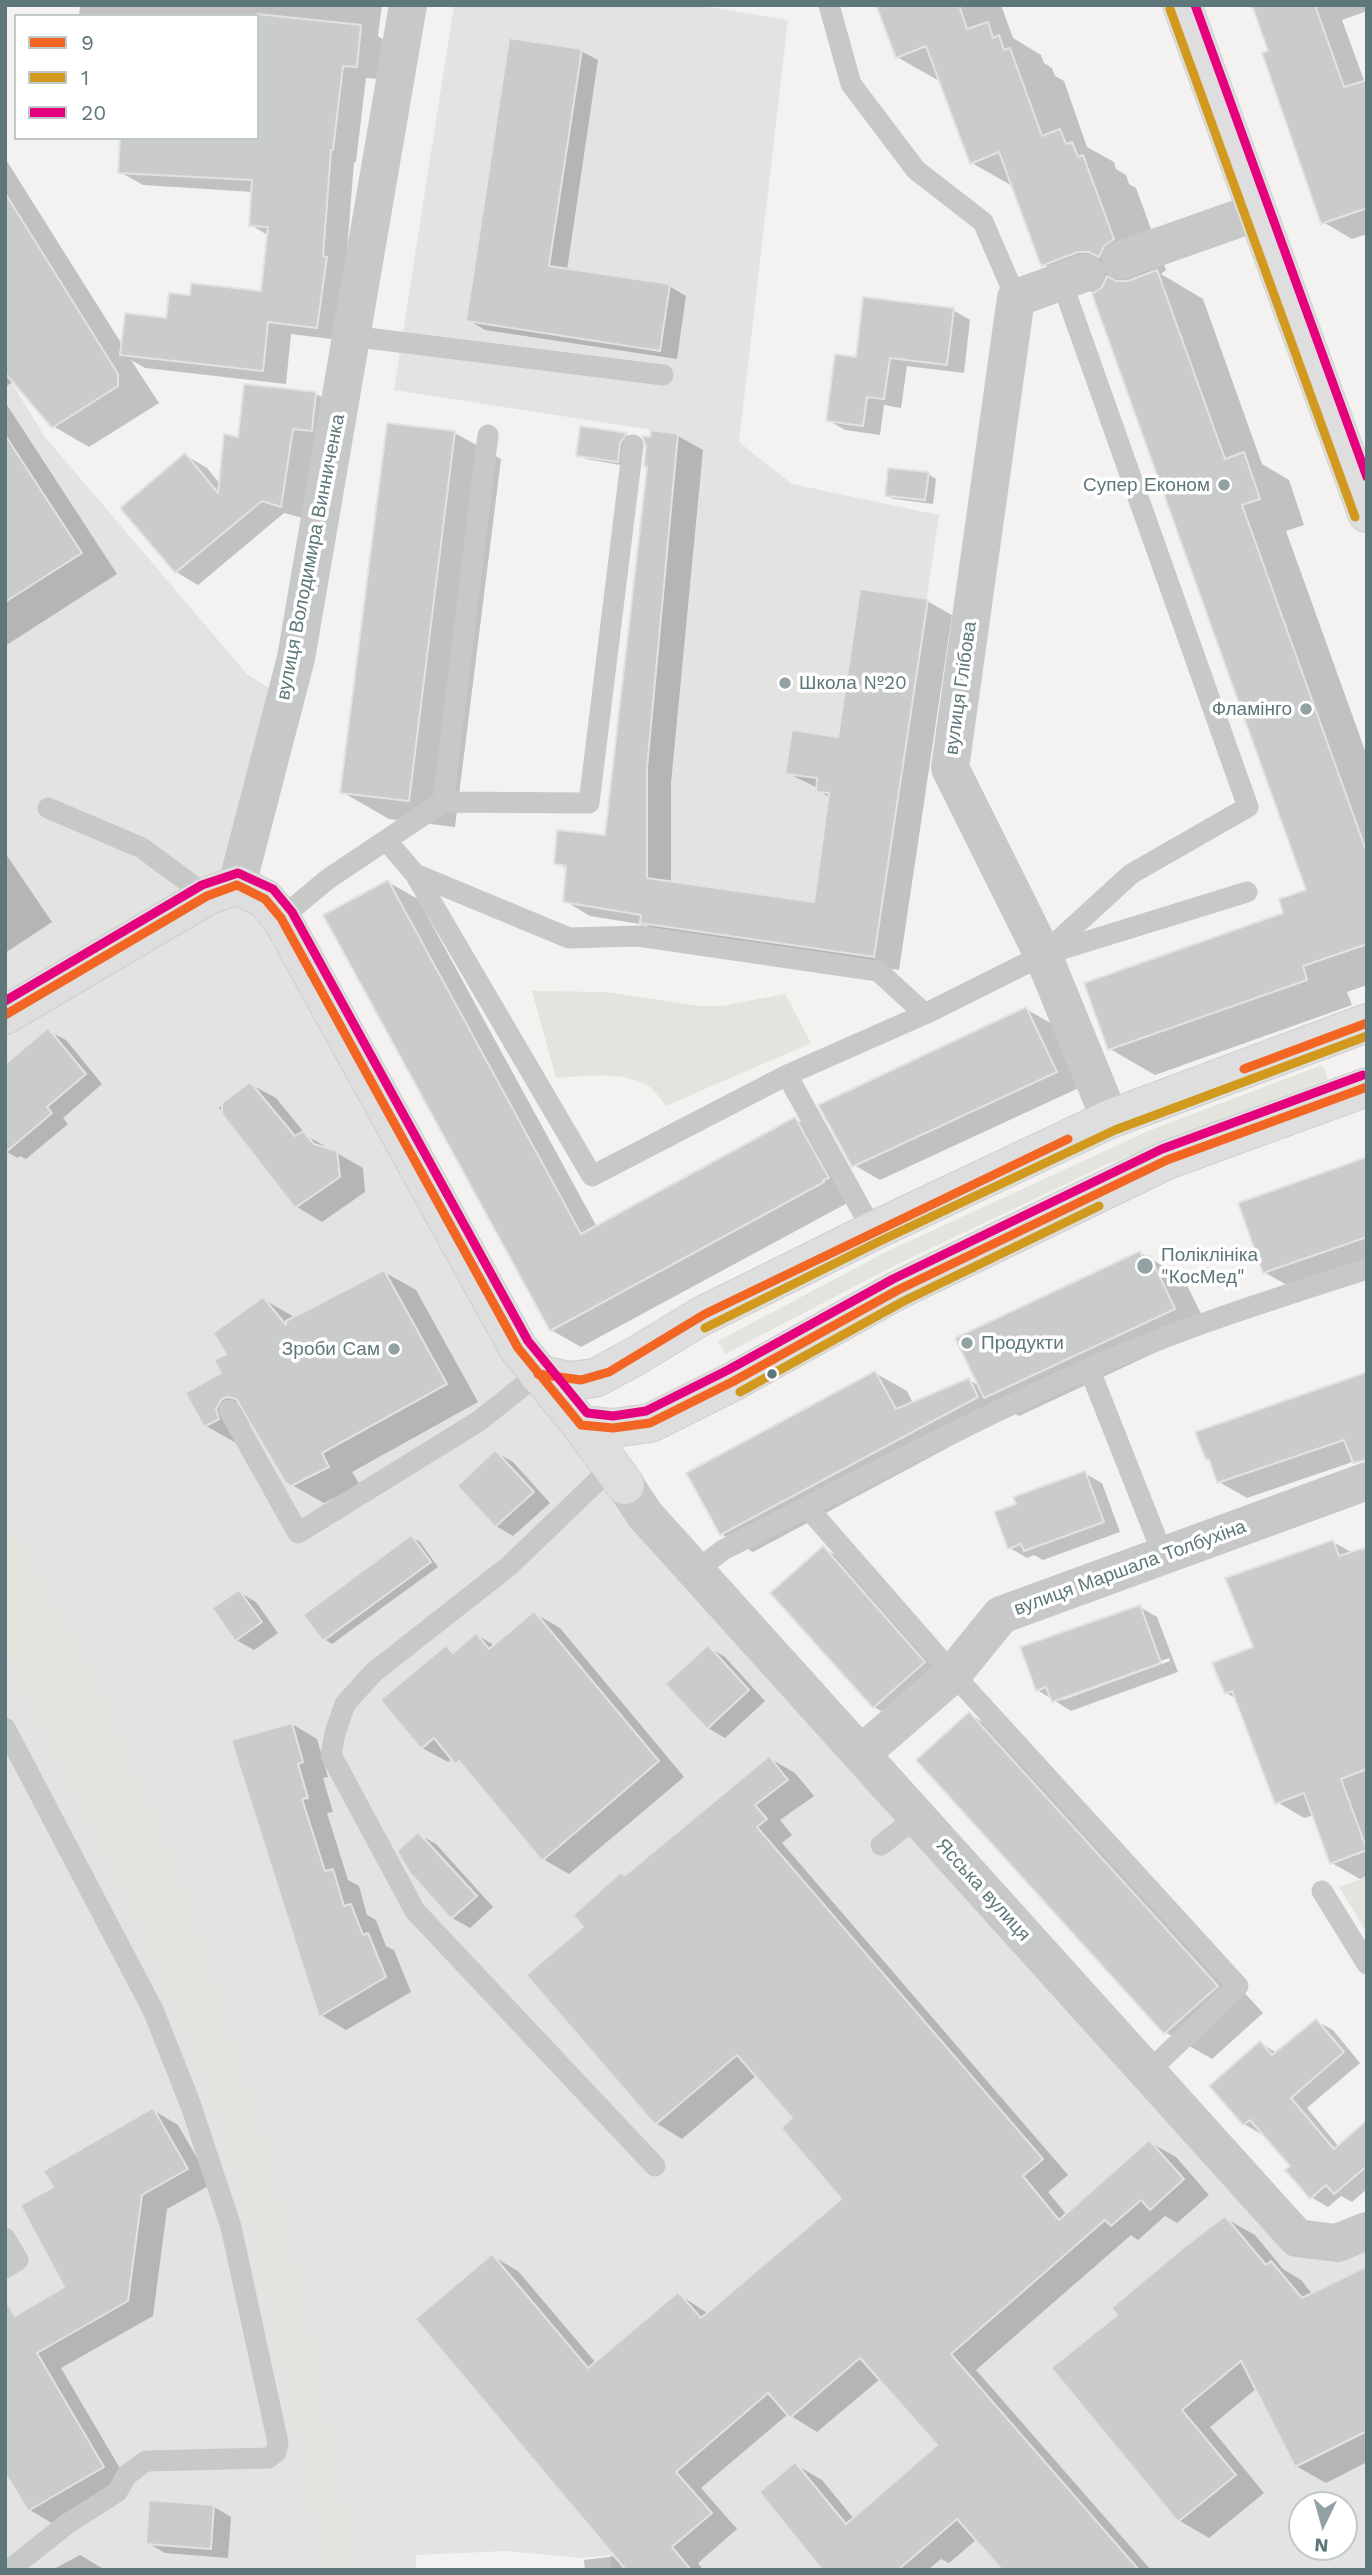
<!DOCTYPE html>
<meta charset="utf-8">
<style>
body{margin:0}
#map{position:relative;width:1372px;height:2575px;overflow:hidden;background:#f3f2f0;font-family:"Work Sans",sans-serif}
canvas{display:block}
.frame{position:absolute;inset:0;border:7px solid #5e777b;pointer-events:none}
.legend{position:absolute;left:14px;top:14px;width:245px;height:126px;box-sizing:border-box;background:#fff;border:2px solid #bfc9ca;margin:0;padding:9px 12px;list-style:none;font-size:21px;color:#5e777b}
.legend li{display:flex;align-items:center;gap:14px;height:35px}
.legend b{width:35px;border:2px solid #bfc9ca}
.north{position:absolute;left:1288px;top:2491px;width:70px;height:70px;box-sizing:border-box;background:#fff;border:2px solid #bfc9ca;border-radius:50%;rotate:185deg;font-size:19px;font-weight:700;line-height:28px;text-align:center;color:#5e777b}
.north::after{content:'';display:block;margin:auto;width:24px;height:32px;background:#92a2a4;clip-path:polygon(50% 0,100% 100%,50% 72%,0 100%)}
</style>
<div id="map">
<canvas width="1372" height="2575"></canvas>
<div class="frame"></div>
<ul class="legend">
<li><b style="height:9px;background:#f26522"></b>9</li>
<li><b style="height:9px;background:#d19a1f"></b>1</li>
<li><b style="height:9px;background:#e5007d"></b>20</li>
</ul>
<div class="north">N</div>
</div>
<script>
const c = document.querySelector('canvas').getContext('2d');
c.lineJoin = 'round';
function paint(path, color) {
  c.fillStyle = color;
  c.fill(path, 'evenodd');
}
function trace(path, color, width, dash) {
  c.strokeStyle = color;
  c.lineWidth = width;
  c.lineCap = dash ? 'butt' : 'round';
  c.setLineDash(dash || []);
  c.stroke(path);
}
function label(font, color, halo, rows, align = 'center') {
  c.font = font + ' "Work Sans",sans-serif';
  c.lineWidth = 7;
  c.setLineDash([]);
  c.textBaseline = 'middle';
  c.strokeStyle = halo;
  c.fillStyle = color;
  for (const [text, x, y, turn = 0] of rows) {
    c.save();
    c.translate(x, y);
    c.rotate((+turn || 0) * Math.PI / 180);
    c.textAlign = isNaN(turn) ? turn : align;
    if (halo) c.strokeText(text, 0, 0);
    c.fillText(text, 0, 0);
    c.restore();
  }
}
const built = new Path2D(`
 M454 5H696L788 20 739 442 792 484 939 515 873 964 639 931 647 878V768L678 434 394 390Z
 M5 372 45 437 247 674 284 698 239 887 261 899 518 1348 1294 2239 1367 2234V2570H612L610 2555 582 2558 506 2551 416 2555V2570H5ZM1302 2505H1344V2547H1302Z`);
const green = new Path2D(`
 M532 991 606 992 699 1006H722L785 994 811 1043 666 1106C661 1100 655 1090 648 1086 621 1070 584 1077 556 1078Z
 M1322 1065 1328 1079 1108 1164 894 1266 725 1354 718 1341 886 1252 1148 1131Z
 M5 1521 95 1690 173 1876 257 2134 302 2318 347 2560 324 2565 317 2498 253 2221 217 2093 126 1885 5 1650Z
 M1367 1877V1933L1339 1887Z`);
const shadow = new Path2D(`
 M80 5H382L378 36 384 40 380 79 366 78 356 162H354L340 340 291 334 286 384 145 368 131 360 159 403 89 447 53 426 14 381 5 387V158L123 346 167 320 191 297 263 293 269 236 251 225 253 192 143 185 120 172 257 138V16H79Z
 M878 5H1001L1013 38 1041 55 1044 63 1052 68 1055 76 1064 81 1087 147 1114 162 1116 169 1126 175 1129 184 1136 188 1166 270 1161 274 1203 299 1262 464 1289 480 1304 525 1286 531 1367 756V985L1347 992 1352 1005 1155 1075 1110 1049 1285 914 1308 891 1095 294 1043 264 1014 187 972 163 941 82 897 57Z
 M1254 5H1367V11L1342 20 1365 83 1367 82V234L1352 239 1323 222 1270 52Z
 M581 51 598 60 567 270 669 286 686 296 677 359 485 330 468 320Z
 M953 310 970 320 964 373 907 366 901 408 884 405 880 435 845 430 828 420 857 359Z
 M316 394 338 406 303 518 284 513 198 585 176 572 185 455 207 468 221 485 240 439Z
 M5 402 117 574 5 646Z
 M389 425 455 433 501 459 455 827 389 819 342 792Z
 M582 428 627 435 634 439 626 466 586 459 578 455Z
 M652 432 678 436 703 450 671 783V883L815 904 831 798 818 791V788L787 773 840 739 927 601 952 615 899 970 667 937 646 925 590 916 565 901 568 870 556 863 606 837Z
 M928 474 936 479 933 504 894 499 886 495Z
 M5 853 52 922 5 953Z
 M388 882 418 899 597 1227 795 1119 825 1137 853 1200 581 1347 551 1330Z
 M1026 1009 1052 1024 1081 1087 880 1180 854 1165Z
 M48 1031 66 1040 102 1084 63 1118 68 1124 26 1159 20 1156 18 1158 5 1151Z
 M250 1084 276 1098 307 1136 363 1168 365 1192 322 1222 297 1207 219 1108Z
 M1367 1159V1262L1292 1288 1264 1272Z
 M1140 1253 1183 1277 1208 1328 1019 1416 1006 1409 1009 1415 753 1552 721 1534 875 1373 907 1391 913 1403 969 1380 980 1386Z
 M384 1272 416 1290 478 1402 352 1472 360 1485 324 1503 292 1485 251 1421 238 1444 206 1426 188 1393 224 1374 229 1354 263 1299 296 1318Z
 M1367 1373V1457L1247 1498 1219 1482 1212 1462 1207 1459Z
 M495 1452 513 1462 550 1503 513 1536 496 1526Z
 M1084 1473 1102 1483 1120 1532 1043 1560 1034 1555 1027 1558 1010 1548 1018 1505Z
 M412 1537 420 1542 438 1567 332 1644 324 1639Z
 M1333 1542 1353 1553 1367 1549V1876L1360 1879 1332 1863 1314 1815 1304 1818 1277 1802 1237 1699 1226 1693 1255 1648Z
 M823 1548 849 1563 950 1677 900 1722 874 1707Z
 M239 1592 256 1602 278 1633 254 1650 236 1640Z
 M1140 1607 1157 1617 1178 1672 1071 1711 1037 1690ZM1169 1658 1170 1661 1063 1700V1696Z
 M534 1613 560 1628 684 1777 569 1874 543 1859 468 1769 453 1758 448 1762 422 1748 446 1648 456 1653 477 1635 495 1646Z
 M708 1647 725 1657 765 1701 725 1738 708 1728Z
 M969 1714 1015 1741 1263 2013 1212 2059 1165 2032Z
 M292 1724 317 1739 328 1777 323 1778 333 1812 327 1813 348 1880 359 1886 367 1915 376 1920 386 1946 394 1950 411 1992 346 2030 321 2015Z
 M769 1758 795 1773 814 1796 780 1820 792 1835 782 1843 1068 2175 1048 2192 1067 2215 1149 2142 1176 2157 1209 2195 1177 2223 1165 2216 1138 2240 1131 2235 976 2370 1151 2570H1004L977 2539 949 2563 941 2559 928 2570H824L796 2465 822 2480 854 2519 939 2446 880 2379 817 2432 788 2414 701 2488 737 2529 698 2563 703 2570H585L584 2560 617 2556 492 2256 518 2271 596 2363 678 2294 709 2314 844 2199 795 2118 757 2075 682 2139 656 2123 586 1927 626 1877Z
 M418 1834 436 1844 493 1907 470 1928 452 1918 411 1872Z
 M1316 2021 1333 2030 1360 2063 1307 2108 1339 2147 1367 2123V2189L1352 2202 1341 2196 1328 2207 1311 2197 1292 2166 1263 2132 1261 2134 1244 2124 1211 2087 1260 2043 1277 2053Z
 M153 2110 178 2125 212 2184 167 2209 153 2316 61 2368 128 2482 55 2525 30 2510 5 2469V2324L67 2288 55 2188Z
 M1225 2218 1255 2235 1283 2269 1301 2280 1313 2295 1367 2268V2462L1326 2483 1296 2466 1257 2388 1210 2427 1264 2493 1209 2538 1180 2521 1054 2368 1119 2315Z
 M214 2507 231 2517 228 2558 165 2553 148 2543Z
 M80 2555 105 2570H52Z`);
const building = new Path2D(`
 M876 5H959L967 29 988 22 993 38 999 35 1004 50 1010 48 1042 136 1060 129 1066 144 1072 142 1078 157 1083 155 1114 239 1104 246 1099 257 1089 252H1078L1041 266 999 152 970 164 926 46 896 58Z
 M1252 5H1315L1344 87 1367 80V208L1321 224 1262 53 1268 51Z
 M257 14 361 25 357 67 343 66 333 150H331L323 256 327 257 317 328 268 322 263 371 120 355 125 313 166 318 169 293 190 295 191 283 261 291 268 227 249 226 252 180 118 173 120 138H257Z
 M509 38 582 49 549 266 670 284 660 351 466 321Z
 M5 193 118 374V386L52 428 5 373Z
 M1157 270 1225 459 1244 452 1260 499 1242 505 1367 853V944L1303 966 1307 980 1108 1050 1084 983 1283 913 1279 899 1306 890 1092 294 1102 287 1107 276 1116 281H1128Z
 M863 297 954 308 947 365 890 358 884 399 867 397 863 426 826 421 835 354 856 357Z
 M244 384 316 392 312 431 293 429 281 507 262 501 175 573 120 508 185 453 218 493 224 434 238 437Z
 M387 423 455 431 409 801 340 793Z
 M580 426 627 433 620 443 618 462 576 456Z
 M651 430 678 434 647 768V878L814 902 829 793 816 792 817 778 785 774 792 730 838 737 860 589 928 599 874 957 640 923 641 915 563 902 566 866 554 864 557 830 605 835 647 467 644 466 646 446 642 436 650 437Z
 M5 435 82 553 5 602Z
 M888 468 929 472 925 500 885 496Z
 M388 880 581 1234 795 1117 829 1178 823 1180 824 1182 550 1331 323 915Z
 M1026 1007 1057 1072 852 1167 818 1105Z
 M48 1028 86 1074 47 1107 52 1113 5 1153V1064Z
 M250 1082 295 1136 303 1131 314 1144 337 1151 340 1177 295 1208 222 1114V1103Z
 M1367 1157V1237L1263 1273 1238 1203Z
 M1140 1251 1143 1258 1150 1256 1175 1309 984 1398 955 1338Z
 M384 1270 447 1384 322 1453 329 1467 291 1486 285 1482 236 1399 228 1397 222 1399 216 1409 219 1419 204 1427 185 1393 221 1373 214 1360 226 1354 213 1333 263 1297 286 1325V1321Z
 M875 1371 896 1409 969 1378 978 1397 720 1535 686 1473Z
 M1367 1372V1460L1353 1463 1344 1440 1217 1483 1209 1459 1206 1460 1195 1432Z
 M495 1450 534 1492 495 1527 457 1486Z
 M1085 1471 1104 1522 1024 1551 1021 1544 1008 1549 994 1512 1016 1504 1013 1497Z
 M411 1535 431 1562 323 1641 303 1615Z
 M1333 1540 1339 1556 1367 1547V1769L1341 1779 1367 1850 1330 1864 1304 1793 1275 1804 1232 1691 1225 1694 1212 1663 1253 1647 1225 1578Z
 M823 1546 925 1662 873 1708 770 1593Z
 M239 1590 262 1622 235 1641 212 1608Z
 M1140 1605 1161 1663 1052 1702 1046 1687 1036 1691 1020 1647Z
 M534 1611 659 1761 542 1861 459 1761 455 1764 434 1738 421 1749 380 1700 446 1645 453 1653 476 1633 489 1649Z
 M708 1645 749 1690 707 1729 665 1684Z
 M969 1712 1218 1986 1164 2034 916 1760Z
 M292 1723 303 1762 298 1764 308 1798 302 1799 325 1871 333 1869 344 1906 351 1904 363 1935 368 1933 386 1977 319 2017 231 1740Z
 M769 1756 788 1780 755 1805 767 1819 757 1827 1043 2159 1023 2176 1059 2220 1149 2140 1184 2179 1150 2210 1141 2200 1111 2226 1105 2220 951 2354 1139 2570H1002L957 2519 898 2570H822L759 2492 795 2462 846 2524 937 2445 860 2358 790 2418 768 2393 676 2472 712 2513 672 2547 691 2570H626L415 2319 492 2254 588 2368 678 2292 701 2318 841 2199 781 2128 792 2118 737 2055 655 2125 526 1975 583 1927 573 1915 621 1872 624 1876Z
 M418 1832 477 1896 451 1919 410 1873 397 1851Z
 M1316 2019 1344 2052 1291 2098 1334 2149 1367 2120V2166L1334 2194 1326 2185 1310 2199 1285 2170 1290 2166 1250 2120 1243 2125 1209 2086 1260 2041 1272 2055Z
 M153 2108 188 2169 142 2195 128 2301 37 2353 104 2467 28 2511 5 2473V2300L15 2316 64 2287 20 2205 53 2187 43 2171Z
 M1225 2216 1266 2265 1271 2261 1302 2298 1367 2266V2431L1295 2467 1241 2361 1182 2410 1236 2475 1178 2522 1051 2368 1117 2315 1111 2308 1184 2247Z
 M149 2500 214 2505 211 2549 146 2544Z`);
const lane = new Path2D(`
 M829 5 851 84 916 170 983 222 1016 298
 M351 336 663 375
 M443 802 589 803 633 445
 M48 808 142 848 207 896
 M386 840 415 874 592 1176 787 1075 925 1014 1043 955 1247 892
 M415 874 569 938 638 936 878 971 925 1014
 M281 918 328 879 443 802 488 435
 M1048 950 1131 874 1248 807 1061 280
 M787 1075 873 1231
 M1089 1368 1163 1555
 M229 1410 298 1533 479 1421 538 1374
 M612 1467 509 1566 374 1672 345 1704 335 1733 331 1755 415 1911 655 2166
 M807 1507 953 1674 1238 1986 1147 2073
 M696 1571 723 1550C844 1488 964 1425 1088 1369 1178 1329 1273 1299 1367 1269
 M5 1728 153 2010 190 2103 231 2227 278 2443 276 2452 268 2458 146 2461 127 2475 117 2492 67 2524 9 2570
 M881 1845 917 1817
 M1322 1891 1367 1964
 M5 2238 18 2260 5 2268`);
const street = new Path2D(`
 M1121 260 1257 212
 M1085 273 1016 298 950 768 1043 955 1110 1119
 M237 885 296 658 408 5
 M625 1485 645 1515 1297 2238 1337 2243 1367 2231
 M861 1754 953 1674 1001 1615 1367 1481`);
const secondary = new Path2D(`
 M5 1015 207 896 237 885 265 899 281 918 518 1348 581 1425 625 1485
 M538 1374 569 1381 595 1378 634 1357 700 1317 873 1231 1110 1119 1367 1023
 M581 1425 613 1428 650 1423 734 1381 898 1290 1167 1160 1367 1087`);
const primary = new Path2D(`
 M1182 5 1367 513`);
const bus1 = new Path2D(`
 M237 885 265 899 281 918 518 1348 581 1425 613 1428 650 1423 734 1381 898 1290 1167 1160 1367 1087
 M5 1015 207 896 237 885
 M1244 1069 1367 1023
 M538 1374 581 1380 609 1372 705 1314 1068 1139`);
const bus2 = new Path2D(`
 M1170 9 1355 517
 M705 1328 878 1242 1115 1130 1367 1036
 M740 1392 904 1301 1099 1206`);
const bus3 = new Path2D(`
 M1195 5 1367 477
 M5 1001 202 885 238 873 273 889 292 912 528 1341 587 1413 613 1416 646 1411 728 1370 893 1279 1162 1149 1363 1075`);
const markers = [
 [1224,485,7,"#92a2a4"],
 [785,683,7,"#92a2a4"],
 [1306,709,7,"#92a2a4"],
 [1145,1266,9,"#92a2a4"],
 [967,1343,7,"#92a2a4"],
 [394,1349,7,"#92a2a4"],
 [772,1374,6,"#5e777b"]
];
const poiNames = [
 ["Супер Економ",1210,485],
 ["Школа №20",799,683,"left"],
 ["Фламінго",1292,709],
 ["Поліклініка",1161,1255,"left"],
 ["\"КосМед\"",1161,1277,"left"],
 ["Продукти",981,1343,"left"],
 ["Зроби Сам",380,1349]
];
const streetNames = [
 ["вулиця Володимира Винниченка",311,557,-79],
 ["вулиця Глібова",961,688,-82],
 ["вулиця Маршала Толбухіна",1130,1568,-20],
 ["Ясська вулиця",983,1890,48]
];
paint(built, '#e3e3e2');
paint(green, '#e2e4dd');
paint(shadow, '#0003');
paint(building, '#cacccb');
trace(building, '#e2e2e0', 2);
trace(secondary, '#cecfce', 40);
trace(primary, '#cfd0d0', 40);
trace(lane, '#c7c8c8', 21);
trace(street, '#c7c8c8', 38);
trace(secondary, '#dddedd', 38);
trace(primary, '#dddedd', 38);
trace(bus1, '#f26522', 9);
trace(bus2, '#d19a1f', 9);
trace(bus3, '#e5007d', 9);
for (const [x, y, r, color] of markers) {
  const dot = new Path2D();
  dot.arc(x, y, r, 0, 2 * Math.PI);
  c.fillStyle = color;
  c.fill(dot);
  trace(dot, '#fff', 2.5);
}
label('19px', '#5e777b', '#fff', poiNames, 'right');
label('19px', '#5e777b', '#fff', streetNames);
</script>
